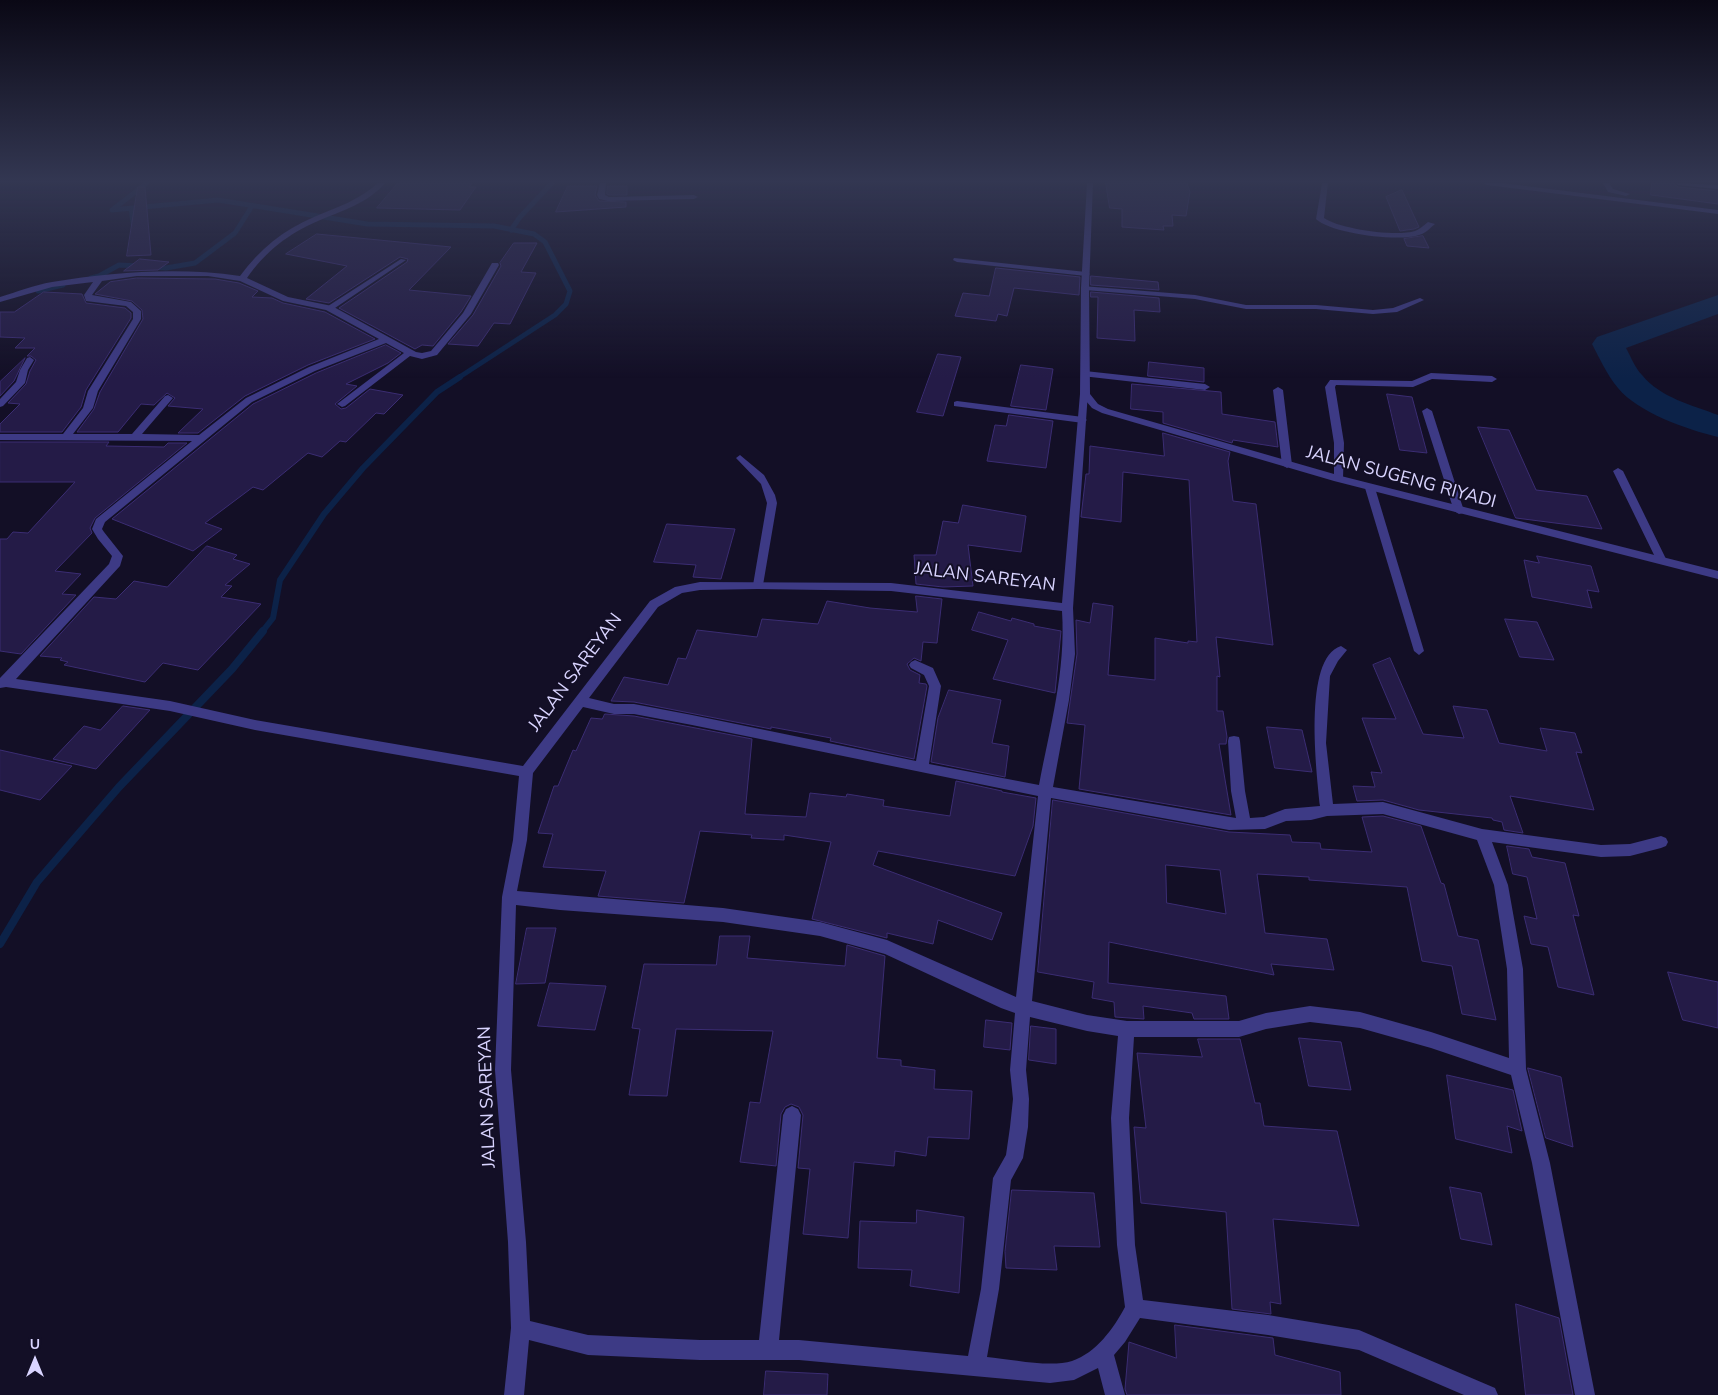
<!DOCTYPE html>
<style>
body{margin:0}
#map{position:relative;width:1718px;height:1395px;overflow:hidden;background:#130f26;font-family:"Nunito Sans",sans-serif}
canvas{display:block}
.north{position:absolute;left:10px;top:1335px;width:50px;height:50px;-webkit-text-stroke:4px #130f26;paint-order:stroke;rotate:0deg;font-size:14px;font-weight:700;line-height:20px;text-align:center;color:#d9d4ff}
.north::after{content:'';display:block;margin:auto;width:18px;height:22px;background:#d9d4ff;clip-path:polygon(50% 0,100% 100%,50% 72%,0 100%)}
</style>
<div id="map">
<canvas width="1718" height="1395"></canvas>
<div class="north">U</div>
</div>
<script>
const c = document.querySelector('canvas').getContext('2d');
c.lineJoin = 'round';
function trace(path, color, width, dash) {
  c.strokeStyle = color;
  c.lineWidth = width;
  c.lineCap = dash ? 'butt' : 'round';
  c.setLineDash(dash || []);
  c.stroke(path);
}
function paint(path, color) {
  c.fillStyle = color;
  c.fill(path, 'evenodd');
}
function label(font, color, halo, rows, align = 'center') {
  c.font = font + ' "Nunito Sans",sans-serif';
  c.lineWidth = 4;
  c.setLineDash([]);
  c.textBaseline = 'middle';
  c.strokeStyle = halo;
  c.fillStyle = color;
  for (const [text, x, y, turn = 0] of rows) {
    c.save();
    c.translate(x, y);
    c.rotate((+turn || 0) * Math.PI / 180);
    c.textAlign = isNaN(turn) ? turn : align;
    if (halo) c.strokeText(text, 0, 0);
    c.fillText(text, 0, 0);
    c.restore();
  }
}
const streamFar2 = new Path2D(`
 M147 183 112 210 218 200 367 224 494 226 534 234 545 242 570 291 566 304 555 315 458 378
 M131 208 134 230
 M511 230 520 217 552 183
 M151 267 166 268 195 263 235 233 252 206
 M91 278 99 276 119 265 139 266
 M38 291 63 285`);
const streamFar1 = new Path2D(`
 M262 632 273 618 280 580 324 514 363 468 437 392 460 377`);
const stream = new Path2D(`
 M0 944 37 882 119 787 232 669 263 631`);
const river = new Path2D(`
 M1718 295V314L1626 348C1631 357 1635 368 1642 375 1661 398 1692 405 1718 415V437C1688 430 1637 412 1618 388 1607 375 1600 359 1592 344L1597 337Z`);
const building = new Path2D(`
 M398 183H472L469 187H476L460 210 377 208Z
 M1106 183H1187L1190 192 1186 216 1172 215 1173 226H1163L1164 230 1122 227V209L1110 208Z
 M1652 183H1673L1678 187 1718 191V204L1651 195Z
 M568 186H597L595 195 599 201 626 202V207L556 212Z
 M608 186H627V195H609L607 194Z
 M138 187H145L151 255 127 256Z
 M1402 190 1419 227 1414 229 1400 231 1386 197Z
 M317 234 451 247 409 290 471 296 461 312 433 346 422 345 415 349 339 308 407 262 408 259 400 257 329 303 306 299 347 266 286 254Z
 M1423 236 1429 248 1407 246 1404 239Z
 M514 243H537L521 272 536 273 510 324 494 323 478 346 448 344 473 315 501 266 500 263Z
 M140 259 169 262 158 270 124 271Z
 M996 268 1080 277 1079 295 1014 288 1007 316 998 314 996 321 955 316 963 293 989 296Z
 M1091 276 1158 282 1159 290 1091 285Z
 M137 278 215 279 239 283 258 291 252 297 272 298 283 303 325 312 375 339 308 365 245 396 198 433H178L203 409 168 406 175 398 167 393 154 405 141 404 118 432H77L94 409 100 392 143 319 142 310 132 301 95 294 110 282Z
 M44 292 82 294 86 303 125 308 131 313V318L86 390 81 407 62 432H0V424L20 404 8 403 26 384 30 371 36 360 31 356H27L35 348H15L25 338 0 337V312H14Z
 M1091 292 1159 298 1160 312 1134 310 1135 341 1097 338 1098 297H1091Z
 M386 345 401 353 388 363 346 384 357 386 335 404 341 409 346 408 370 389 403 395 384 414 376 413 346 442 340 441 322 457 308 453 263 490 253 487 205 523 222 529 193 551 112 519 253 404 316 373Z
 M938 354 961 357 943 416 917 412Z
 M25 358 14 381 0 396V382Z
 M1149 362 1204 368V382L1148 376Z
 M1021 365 1053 369 1046 410 1011 406Z
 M1132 384 1221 392 1222 414 1275 422 1278 447 1233 440 1232 443 1163 423V412L1131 409Z
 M1387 394 1412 397 1427 453 1400 450Z
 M1009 415 1053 421 1046 468 987 461 995 425 1006 426Z
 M1478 427 1509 430 1536 490 1587 496 1602 529 1516 518Z
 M1163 433 1230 452 1228 461 1233 501 1256 504 1273 645 1216 637 1220 677 1217 676V711H1223L1227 737 1226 744H1219L1231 815 1079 789 1085 725 1067 723 1077 654 1076 620 1090 623 1093 603 1113 606 1108 675 1155 680V638L1188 643V641L1197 642 1189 480 1123 472 1121 522 1081 517 1086 474H1089L1090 446 1164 456Z
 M0 442H109L106 446 164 447 168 443H187L95 518 90 528 92 533 55 571 81 574 62 594 76 595 21 654 0 651V539H7L13 532 28 533 75 482H0Z
 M963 505 1026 516 1021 552 968 545 973 586 943 587 916 584 914 555H936L943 521 958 523Z
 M667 524 735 529 721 579 693 577 696 565 654 562Z
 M207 546 237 555 233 559 250 564 225 585 232 586 221 597 261 604 198 670 163 663 145 682 64 665 68 662 60 660 62 658 40 656 94 597 116 599 134 581 167 587Z
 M1537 556 1591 566 1599 592 1587 590 1592 608 1532 597 1524 560 1539 563Z
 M916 596 942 599 937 643 923 642 921 661 914 658 907 664 910 670 920 675 919 683 926 684 927 686 914 759 830 741 831 738 771 727V729L634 702 611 701 624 677 668 685 678 658 686 659 697 630 757 637 762 619 818 624 827 601 870 608 917 612Z
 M979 612 1011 621 1012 618 1034 624V626L1061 631 1055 693 993 679 1008 640 972 630Z
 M1505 619 1537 622 1554 660 1520 657Z
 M1390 658 1423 734 1464 738 1453 706 1487 710 1499 743 1547 751 1540 728 1575 733 1582 753 1576 752 1594 810 1510 796 1523 833 1504 830 1502 822 1493 820 1492 818 1419 810 1383 800 1357 801 1353 786 1375 787 1371 772 1382 773 1362 718 1396 719 1373 665Z
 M949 690 1001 700 992 743 1009 746 1005 777 931 762 938 718Z
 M123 706 150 710 96 769 53 759 84 726 100 730Z
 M605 714 634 716 752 739 745 814 806 817 810 793 846 797 847 794 884 800 883 806 950 816 956 781 1002 791V792L1036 798 1033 826 1015 876 878 851 873 865 1002 913 992 940 938 920 933 944 887 933V938L812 919 831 842 784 835V840L751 838 752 835 700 831 684 903 598 896 606 871 543 867 553 834 538 833 554 786H558L573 750 576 751 591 718 602 719Z
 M1267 727 1302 730 1312 772 1275 768Z
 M0 750 72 766 40 800 0 790Z
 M1053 800 1229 832 1290 835 1292 842 1320 843 1321 849 1372 852 1362 817 1383 816 1421 826 1441 883 1444 884 1458 936 1478 940 1496 1020 1462 1014 1452 966 1422 961 1407 887 1309 880V877L1257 874 1265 933 1327 939 1334 970 1271 964 1274 975 1109 942 1108 983 1226 996 1229 1019H1194L1192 1013 1143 1006 1144 1019 1115 1017 1114 1002 1092 998 1094 982 1038 972ZM1166 865 1220 870 1226 914 1167 903Z
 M1507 846 1529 849 1532 857 1565 863 1579 916 1573 915 1594 995 1558 987 1548 947 1531 944 1524 916 1537 919 1527 877 1513 874Z
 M527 928H556L545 983 516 984Z
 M720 936H750L747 958 845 966 847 945 885 956 877 1058 901 1060V1066L935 1070 934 1089 972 1091 969 1139 928 1137 926 1156 895 1151 894 1166 854 1162 848 1238 803 1234 810 1169 798 1168 803 1115 799 1107 791 1104 785 1107 781 1114 776 1166 740 1162 750 1102 760 1103 773 1031 676 1029 667 1096 629 1095 640 1029 632 1028 644 964 716 965Z
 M1668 972 1718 982V1028L1683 1020Z
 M550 983 606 986 595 1030 538 1026Z
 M986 1020 1012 1023 1010 1050 984 1047Z
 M1031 1026 1056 1029V1064L1029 1060Z
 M1299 1038 1341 1042 1351 1090 1309 1086Z
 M1198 1039H1240L1255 1103H1260L1264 1126 1337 1131 1359 1226 1273 1219 1281 1304 1270 1302 1271 1314 1232 1309 1226 1212 1141 1203 1134 1127 1146 1128 1137 1053 1202 1057Z
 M1528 1068 1561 1077 1573 1147 1546 1138Z
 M1447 1075 1513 1090 1522 1131 1507 1126 1512 1153 1456 1139Z
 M1450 1187 1481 1193 1492 1245 1461 1239Z
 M1012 1190 1094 1193 1100 1247 1054 1246 1057 1270 1006 1268 1005 1252Z
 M917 1210 964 1217 959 1293 910 1286 912 1270 858 1268 860 1221 916 1223Z
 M1516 1304 1559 1318 1573 1395H1526Z
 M1175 1325 1273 1338 1275 1355 1340 1372 1341 1395H1127L1125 1389 1129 1342 1176 1358Z
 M766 1371 828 1374 827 1395H764Z`);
const service = new Path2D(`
 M401 259 406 260 332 310 325 308Z
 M957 401 1083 417 1087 420 1083 423 954 406V402Z
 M740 455 764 475 775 495 777 503 763 585 758 589 753 585 767 503 761 484 736 458Z
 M1618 468 1623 471 1667 561 1666 563H1658L1657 561 1613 471Z
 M1370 485 1375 488 1424 651 1419 655 1414 651 1365 488Z`);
const minor = new Path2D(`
 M378 183H385C367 204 343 210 318 221 288 234 266 251 247 278L288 297 332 306 416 352 422 353 431 351 463 313 492 263H498L499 265 471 314 437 355 422 359 410 356 345 406 342 407 337 404 404 353 386 343 315 371 252 402 105 522 102 529 104 532 123 556 120 566 16 679 170 701 255 720 523 766 650 601 675 587 700 582 891 583 1062 603 1080 394 1082 392H1088L1073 608 1075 654 1069 700 1053 787 1236 818 1231 791 1228 741 1229 737 1234 736 1239 737 1240 741 1245 791 1250 818 1264 817 1285 809 1320 806C1317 774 1302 658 1341 646L1347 650 1338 661 1330 676 1326 743 1333 804 1383 802 1482 829 1601 845 1630 844 1661 836 1666 838 1668 842 1666 846 1661 848 1630 856 1601 857 1492 842 1508 885 1523 969 1526 1069 1550 1163 1595 1395H1575L1532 1163 1511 1075 1431 1048 1360 1028 1310 1022 1266 1029 1239 1037H1134L1129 1118 1135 1245 1143 1300 1268 1315 1359 1330 1495 1388 1498 1395H1464L1359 1350 1268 1335 1140 1318 1125 1342 1114 1355 1125 1395H1105L1098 1368 1074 1380 1050 1383 799 1360H700L588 1355 529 1340 524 1395H504L511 1328 508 1242 495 1070 502 897 513 840 519 776 255 730 170 711 6 687 0 688V678L109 564 112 556 98 539 92 529 96 519 192 441 0 440V434H63L83 408 88 391 133 319V312L126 306 86 301 84 295 93 282 52 287 0 302V297C17 292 34 285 52 282 114 272 178 267 240 276 260 249 283 230 314 217 338 207 359 200 378 183ZM137 276H208L240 281 283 301 326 310 379 339 309 367 246 398 199 435 142 434 173 398 168 395 165 396 132 434H73L93 408 98 391 141 319V311L131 302 92 295 102 281ZM758 589 891 591 1062 611C1066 671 1050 727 1039 785L929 764 941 686 933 668 915 660 911 662 909 665 911 668 924 675 929 686 916 761 692 715 634 704H614L589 698 658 607 682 593 700 590ZM583 707 614 714H634L692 725 1038 796 1016 997 887 940 820 922 723 908 517 891 527 840 533 773ZM1051 798 1229 830 1265 829 1286 821 1311 820 1327 816 1383 814 1477 840 1494 885 1507 969 1509 1058 1431 1032 1360 1012 1310 1006 1266 1013 1239 1021H1127L1087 1015 1032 1001ZM516 905 560 910 723 922 820 936 885 954 1001 1008 1015 1013 1010 1070 1013 1099 1010 1127 1006 1155 993 1178 981 1289 968 1356 799 1340H779L801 1115 798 1109 792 1106 786 1109 783 1115 759 1340H700L588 1335 530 1321 526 1242 511 1070ZM1030 1017 1087 1031 1118 1036 1111 1118 1117 1245 1125 1307C1114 1328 1096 1353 1072 1361 1050 1368 1010 1359 987 1357L999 1289 1011 1180 1023 1158 1028 1127 1029 1099 1026 1070Z
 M600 183H606L605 195 609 197 694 195 698 197 694 199 608 201 599 199 597 195Z
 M1322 183H1328L1324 218C1340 229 1396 237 1415 231 1420 229 1424 225 1428 222L1435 224C1431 227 1427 232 1422 234 1403 243 1332 234 1316 219Z
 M1484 183H1502L1718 210V214L1487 185Z
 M1603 183H1609L1613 189 1630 194 1626 196 1608 192Z
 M1675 183 1718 185V189L1678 185Z
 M954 258 1086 272 1090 274 1086 276 957 262 953 260Z
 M1082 286 1195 295 1246 305H1316L1373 310 1393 308 1420 298 1424 300 1397 312 1373 314 1316 309H1246L1195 299 1085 290 1081 288Z
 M30 357 34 360 28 370 25 383 3 406 0 407V399L16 382 20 370 27 358Z
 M1085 371 1205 384 1210 387 1205 390 1082 376 1081 374Z
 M1431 373 1492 376 1497 379 1492 382 1432 379 1413 387 1336 385 1335 387 1344 443 1343 479 1342 481H1334V443L1325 387 1330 380 1412 381Z
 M1278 387 1283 390 1292 465 1287 468 1282 465 1273 390Z
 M1427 408 1432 411 1464 511 1463 513 1459 514 1454 511 1422 411Z`);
const tertiary = new Path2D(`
 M1087 183H1093L1089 288 1090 394 1098 404 1108 409 1341 476 1718 571V579L1334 481 1102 413 1092 408 1080 394 1081 288Z`);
const streetNames = [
 ["JALAN SUGENG RIYADI",1401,478,15],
 ["JALAN SAREYAN",985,578,7],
 ["JALAN SAREYAN",576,673,-53],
 ["JALAN SAREYAN",488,1097,-92]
];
trace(streamFar2, '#0c2248', 5);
trace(streamFar1, '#0c2248', 6);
trace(stream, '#0c2248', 8);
paint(river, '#0c2248');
paint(building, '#241b47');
trace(building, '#3b2d73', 1);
paint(service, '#3d3a85');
paint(minor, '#3d3a85');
paint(tertiary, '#3d3a85');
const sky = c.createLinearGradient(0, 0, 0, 378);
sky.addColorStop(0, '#0a0815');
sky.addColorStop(0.48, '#333752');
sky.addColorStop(1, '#33375200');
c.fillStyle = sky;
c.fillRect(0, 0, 1718, 378);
label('18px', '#d9d4ff', '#130f26', streetNames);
</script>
